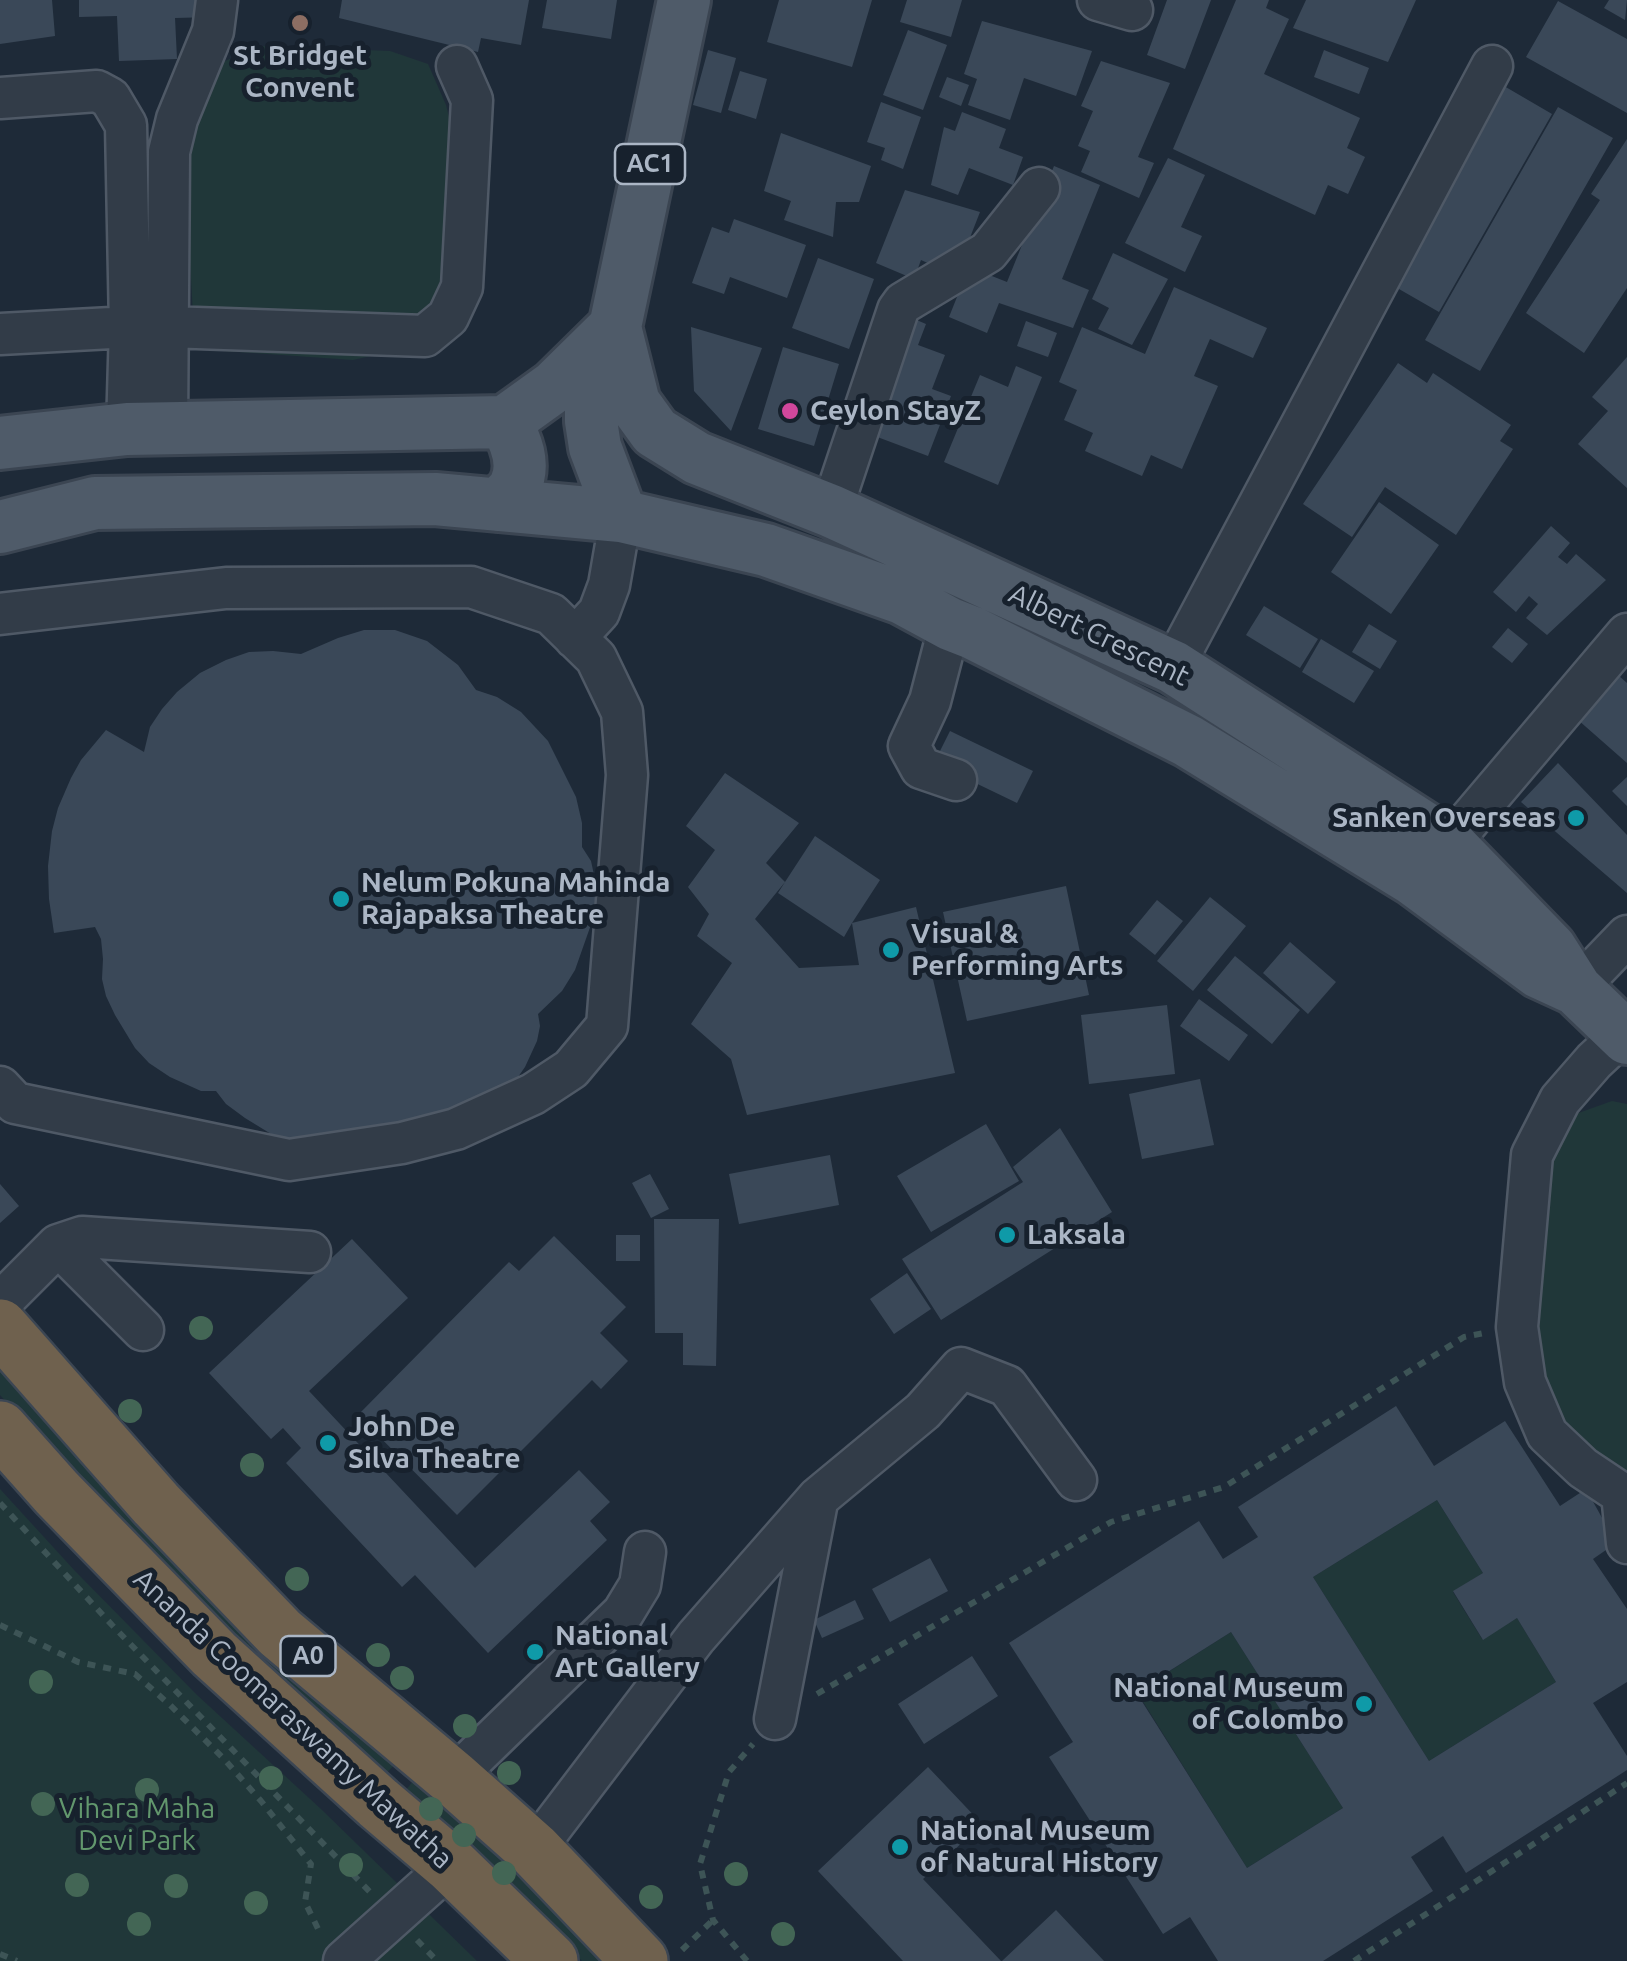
<!DOCTYPE html>
<style>
body{margin:0}
canvas{display:block;background:#1e2a38}
</style>
<canvas width="1627" height="1961"></canvas>
<script>
const c = document.querySelector('canvas').getContext('2d');
c.lineJoin = 'round';
function paint(path, color) {
  c.fillStyle = color;
  c.fill(path, 'evenodd');
}
function trace(path, color, width, dash) {
  c.strokeStyle = color;
  c.lineWidth = width;
  c.lineCap = dash ? 'butt' : 'round';
  c.setLineDash(dash || []);
  c.stroke(path);
}
function label(font, color, halo, rows, align = 'center') {
  c.font = font + ' Ubuntu,sans-serif';
  c.lineWidth = 10;
  c.setLineDash([]);
  c.textBaseline = 'middle';
  c.strokeStyle = halo;
  c.fillStyle = color;
  for (const [text, x, y, turn = 0] of rows) {
    c.save();
    c.translate(x, y);
    c.rotate((+turn || 0) * Math.PI / 180);
    c.textAlign = isNaN(turn) ? turn : align;
    if (halo) c.strokeText(text, 0, 0);
    c.fillText(text, 0, 0);
    c.restore();
  }
}
const green = new Path2D(`
 M262 46 390 51 428 64 446 105 458 154 463 258 428 343 353 360 210 350 194 332 189 244V130L220 63Z
 M1612 1101 1627 1104V1481L1572 1447 1535 1370 1542 1158 1573 1115Z
 M0 1364 264 1645 394 1765 380 1780 151 1561 0 1395Z
 M0 1489 75 1571 197 1695 322 1810 477 1961H0Z
 M1437 1500 1483 1573 1453 1592 1482 1639 1517 1618 1556 1682 1429 1761 1313 1577Z
 M1231 1632 1343 1808 1247 1868 1137 1692Z
 M414 1780 503 1856 612 1961H582L553 1929 401 1796Z`);
const building = new Path2D(`
 M0 0H52L55 36 0 44Z
 M79 0H210L211 17 175 18 177 59 119 61 117 16 79 17Z
 M342 0H529L521 45 481 38 478 52 339 18Z
 M547 0H617L611 39 542 28Z
 M779 0H872L852 67 767 42Z
 M907 0H962L951 37 900 22Z
 M1167 0H1211L1185 69 1147 55Z
 M1236 0H1269L1266 8 1289 19 1264 74 1360 118 1347 148 1365 157 1348 194 1328 185 1315 215 1173 149Z
 M1306 0H1416L1388 62 1293 28Z
 M1609 0H1627L1625 20 1604 8Z
 M1558 1 1627 39V113L1526 57Z
 M982 21 1092 51 1076 96 1024 78 1010 120 968 105 977 79 964 74Z
 M908 30 947 45 923 110 883 95Z
 M708 50 736 58 721 113 693 105Z
 M1324 50 1369 68 1359 94 1314 77Z
 M1101 61 1170 83 1138 157 1154 163 1139 198 1081 172 1090 151 1078 146 1093 111 1081 106Z
 M740 71 767 79 756 119 728 110Z
 M947 77 969 85 961 106 939 97Z
 M1504 86 1552 114 1439 312 1392 285Z
 M881 102 921 117 903 169 881 160 885 148 867 142Z
 M1558 107 1613 138 1480 371 1425 340Z
 M962 112 1006 129 999 148 1023 157 1013 185 969 168 958 195 931 185 944 127 955 131Z
 M781 133 871 166 859 202H836L833 237 784 220 791 201 764 191Z
 M1627 139V288L1584 353 1526 313 1600 200 1591 194Z
 M1168 158 1205 175 1181 227 1202 236 1185 272 1125 243Z
 M1054 166 1100 185 1062 279 1089 290 1073 328 999 303 987 333 949 317 969 267 1007 282Z
 M905 190 980 212 962 258 948 252 941 269 921 260 914 279 876 263Z
 M734 219 806 245 787 298 730 277 724 294 692 283 712 227 729 233Z
 M1113 253 1168 279 1132 345 1098 329 1109 308 1092 299Z
 M818 258 874 279 849 349 792 328Z
 M1174 287 1267 328 1253 358 1210 339 1194 376 1218 386 1182 469 1151 455 1142 476 1085 451 1093 433 1064 420 1077 390 1059 382 1082 327 1145 354Z
 M900 313 926 324 918 345 945 355 932 389 951 396 928 456 872 435Z
 M1026 321 1057 333 1048 357 1017 346Z
 M691 327 762 348 731 431 694 391Z
 M783 347 839 364 814 446 758 429Z
 M1627 357V488L1578 444 1608 411 1592 397Z
 M1398 363 1427 383 1433 373 1511 425 1500 441 1513 449 1456 535 1385 487 1352 537 1303 504Z
 M1016 366 1042 377 998 485 944 462 980 375 1008 387Z
 M1379 502 1439 545 1391 614 1331 572Z
 M1551 526 1570 543 1558 557 1567 564 1576 554 1606 580 1547 635 1526 618 1538 604 1529 596 1516 612 1493 592Z
 M1264 606 1318 639 1300 668 1246 635Z
 M1369 624 1397 641 1380 669 1352 652Z
 M1508 628 1528 644 1512 663 1492 647Z
 M364 630H395L427 641 458 665 476 690 497 697 521 712 548 741 576 797 582 823V847L591 861 596 884 594 916 575 970 562 991 538 1014 540 1026 537 1041 525 1067 511 1087 492 1103 308 1145 276 1137 245 1118 226 1104 216 1091H201L170 1077 149 1063 135 1048 115 1015 106 996 102 979 103 959 101 939 95 927 54 933 49 899 48 866 52 831 58 808 71 778 81 760 106 730 144 752 150 727 162 709 177 692 200 673 226 660 249 652 273 651 301 654 338 638Z
 M1321 639 1374 671 1354 703 1302 672Z
 M1609 667 1627 683V763L1569 712Z
 M950 731 1033 771 1017 803 934 763Z
 M1558 763 1627 835V893L1521 802Z
 M725 773 799 823 766 863 785 882 815 836 880 880 852 923 916 907 955 1073 747 1115 731 1059 691 1024 732 963 697 936 709 914 688 887 715 850 686 826ZM785 882 778 893 844 937 852 923 859 965 799 968 755 919Z
 M1627 777V806L1612 791Z
 M1066 886 1089 995 967 1021 943 912Z
 M1210 897 1246 926 1193 991 1157 961Z
 M1157 900 1183 921 1155 955 1129 934Z
 M1290 942 1336 982 1308 1014 1263 973Z
 M1235 956 1300 1010 1272 1044 1207 990Z
 M1199 999 1248 1035 1229 1061 1180 1026Z
 M1167 1005 1175 1074 1089 1084 1081 1015Z
 M1200 1079 1214 1145 1142 1159 1129 1094Z
 M986 1124 1019 1181 931 1232 897 1176Z
 M1060 1128 1112 1212 941 1320 902 1259 1023 1182 1013 1167Z
 M830 1155 839 1205 739 1224 729 1174Z
 M650 1174 669 1209 651 1218 632 1183Z
 M0 1184 19 1206 0 1223Z
 M654 1219H719L716 1366 683 1365V1333H655Z
 M616 1235H640V1261H616Z
 M554 1236 626 1307 600 1333 628 1361 601 1389 592 1380 457 1515 358 1415 509 1262 519 1271Z
 M352 1239 408 1298 309 1391 475 1568 579 1470 610 1502 590 1521 607 1540 488 1653 415 1575 402 1587 286 1463 301 1448 283 1428 271 1439 209 1373Z
 M907 1273 931 1309 894 1334 870 1299Z
 M1396 1406 1434 1466 1505 1421 1560 1506 1586 1489 1616 1543 1593 1559 1627 1609V1682L1593 1703 1627 1756V1770L1466 1873 1443 1836 1411 1857 1433 1891 1323 1961H1218L1190 1917 1163 1934 1049 1757 1073 1742 1009 1643 1199 1521 1223 1559 1258 1537 1238 1507ZM1437 1500 1483 1573 1453 1591 1483 1640 1517 1618 1556 1682 1429 1761 1313 1577ZM1231 1632 1343 1808 1247 1868 1136 1692Z
 M930 1558 948 1591 890 1622 872 1589Z
 M855 1600 864 1619 822 1638 814 1620Z
 M972 1656 998 1696 924 1744 898 1704Z
 M928 1767 982 1824 923 1879 1001 1961H903L818 1871Z
 M1056 1910 1104 1961H1002Z`);
const path = new Path2D(`
 M0 1503 112 1625 370 1892
 M0 1625 78 1662 135 1674 170 1705 225 1760 261 1801 311 1864 305 1902 321 1935
 M817 1694 1111 1522 1224 1487 1464 1337 1484 1333
 M417 1940 437 1961
 M682 1950 713 1920
 M0 1954 17 1961
 M747 1961 713 1920 700 1864 729 1772 753 1744
 M1354 1961 1627 1783`);
const minor = new Path2D(`
 M1098 0 1132 10
 M0 98 97 91 110 98 126 125 130 327 127 429
 M168 327 425 336 448 317 462 287 472 100 457 66
 M0 334 130 327
 M167 428 169 152 177 119 213 31 217 0
 M831 511 898 310 903 303 988 252 1039 188
 M0 614 226 588 471 587 551 614 596 658 622 712 627 775 607 1026 571 1069 533 1094 456 1129 402 1143 289 1160 15 1103 0 1087
 M950 624 930 701 909 746 921 768 956 780
 M575 638 599 612 609 585 621 516
 M1173 667 1492 66
 M1449 844 1627 634
 M1576 989 1627 936
 M1623 1034 1594 1061 1560 1100 1532 1155 1517 1327 1525 1382 1547 1434 1583 1468 1622 1494 1627 1543
 M58 1245 143 1330
 M0 1303 58 1245 82 1237 310 1252
 M775 1719 817 1502
 M453 1778 623 1613 640 1585 645 1552
 M534 1850 696 1637 818 1498 923 1411 961 1368 1007 1386 1076 1480
 M344 1961 451 1865`);
const major = new Path2D(`
 M615 327 634 403 655 432 697 458 831 511 1173 667 1449 844 1550 948 1576 989 1627 1038
 M0 443 127 429 505 422 555 386 615 327
 M498 505C503 499 512 493 515 486 526 464 516 441 505 422
 M621 516 595 447 591 421V391L615 327 684 0
 M0 527 95 503 435 499 621 516 766 550 902 598 950 624 973 633 1188 741 1413 879 1539 972 1576 989`);
const highway = new Path2D(`
 M0 1327 156 1504 280 1633 453 1778 534 1850 640 1961
 M0 1429 57 1493 214 1654 378 1803 451 1865 550 1961`);
const trees = [
 [201,1328],
 [130,1411],
 [252,1465],
 [297,1579],
 [378,1655],
 [402,1678],
 [41,1682],
 [465,1726],
 [509,1773],
 [271,1778],
 [147,1790],
 [43,1804],
 [431,1809],
 [464,1835],
 [351,1865],
 [504,1873],
 [736,1874],
 [77,1885],
 [176,1886],
 [651,1897],
 [256,1903],
 [139,1924],
 [783,1934]
];
const markers = [
 [300,23,10,"#8d6e63"],
 [790,411,10,"#d1479c"],
 [1576,818,10,"#0f9aa8"],
 [341,899,10,"#0f9aa8"],
 [891,950,10,"#0f9aa8"],
 [1007,1235,10,"#0f9aa8"],
 [328,1443,10,"#0f9aa8"],
 [535,1652,10,"#0f9aa8"],
 [1364,1704,10,"#0f9aa8"],
 [900,1847,10,"#0f9aa8"]
];
const shields = [
 [650,164,70],
 [308,1656,55]
];
const shieldNames = [
 ["AC1",650,164],
 ["A0",308,1656]
];
const poiNames = [
 ["St Bridget",300,56,"center"],
 ["Convent",300,88,"center"],
 ["Ceylon StayZ",810,411],
 ["Sanken Overseas",1556,818,"right"],
 ["Nelum Pokuna Mahinda",361,883],
 ["Rajapaksa Theatre",361,915],
 ["Visual &",911,934],
 ["Performing Arts",911,966],
 ["Laksala",1027,1235],
 ["John De",348,1427],
 ["Silva Theatre",348,1459],
 ["National",555,1636],
 ["Art Gallery",555,1668],
 ["National Museum",1344,1688,"right"],
 ["of Colombo",1344,1720,"right"],
 ["National Museum",920,1831],
 ["of Natural History",920,1863]
];
const streetNames = [
 ["Albert Crescent",1099,635,26],
 ["Ananda Coomaraswamy Mawatha",293,1719,43]
];
const parkNames = [
 ["Vihara Maha",137,1809],
 ["Devi Park",137,1841]
];
paint(green, '#203739');
paint(building, '#3a4858');
trace(minor, '#4f5966', 45);
trace(major, '#3b4552', 58);
trace(highway, '#3c4653', 60);
trace(path, '#3d5456', 6, [8, 8]);
trace(minor, '#323c48', 40);
trace(major, '#4f5b69', 52);
trace(highway, '#6f614e', 55);
c.fillStyle = '#436655';
for (const [x, y] of trees) {
  c.beginPath();
  c.arc(x, y, 12, 0, 2 * Math.PI);
  c.fill();
}
for (const [x, y, r, color] of markers) {
  const dot = new Path2D();
  dot.arc(x, y, r, 0, 2 * Math.PI);
  c.fillStyle = color;
  c.fill(dot);
  trace(dot, '#17212d', 4);
}
for (const [x, y, w] of shields) {
  const box = new Path2D();
  box.roundRect(x - w / 2, y - 20, w, 40, 8);
  c.fillStyle = '#17212d';
  c.fill(box);
  trace(box, '#abb6c5', 2.5);
}
label('bold 25px', '#abb6c5', null, shieldNames);
label('bold 28px', '#abb6c5', '#17212d', poiNames, 'left');
label('28px', '#abb6c5', '#17212d', streetNames);
label('28px', '#62976d', '#17212d', parkNames);
</script>
